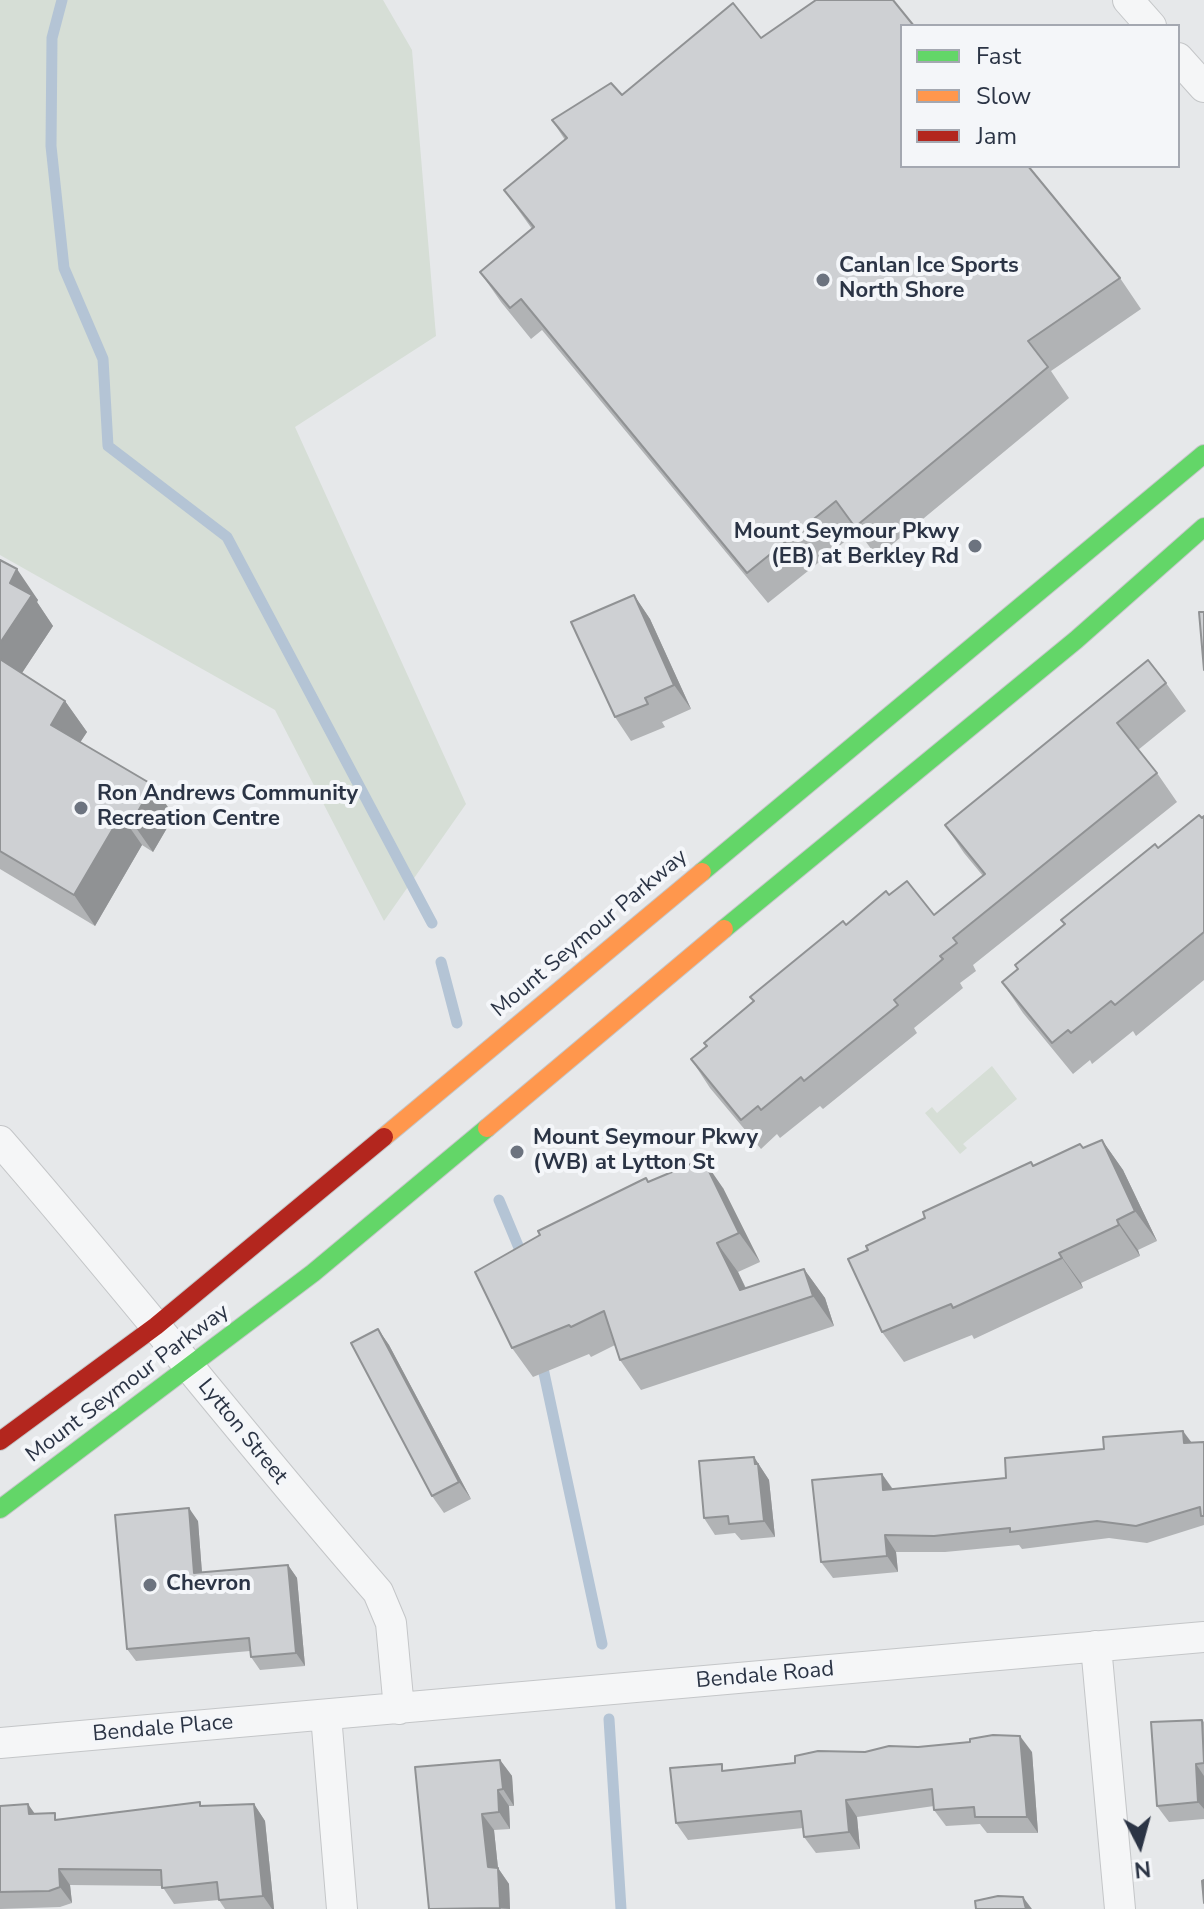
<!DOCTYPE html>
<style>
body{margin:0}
#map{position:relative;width:1204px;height:1909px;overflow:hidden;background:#e6e8ea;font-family:"Nunito Sans",sans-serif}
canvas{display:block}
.legend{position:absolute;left:900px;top:24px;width:280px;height:144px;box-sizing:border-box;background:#f4f6f9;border:2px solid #a4a8b1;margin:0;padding:10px 14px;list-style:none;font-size:24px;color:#2b3445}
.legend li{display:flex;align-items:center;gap:16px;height:40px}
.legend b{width:40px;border:2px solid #a4a8b1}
.north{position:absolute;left:1100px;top:1805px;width:80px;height:80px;-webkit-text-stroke:6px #f4f6f9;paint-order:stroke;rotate:174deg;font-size:22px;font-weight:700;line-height:32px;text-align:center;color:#2b3445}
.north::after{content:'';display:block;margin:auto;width:28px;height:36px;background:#2b3445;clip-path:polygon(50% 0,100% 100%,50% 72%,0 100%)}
</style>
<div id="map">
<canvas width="1204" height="1909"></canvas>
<ul class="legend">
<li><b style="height:10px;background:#63d668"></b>Fast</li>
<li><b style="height:10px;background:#ff974d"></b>Slow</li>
<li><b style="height:10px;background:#b3261e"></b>Jam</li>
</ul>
<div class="north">N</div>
</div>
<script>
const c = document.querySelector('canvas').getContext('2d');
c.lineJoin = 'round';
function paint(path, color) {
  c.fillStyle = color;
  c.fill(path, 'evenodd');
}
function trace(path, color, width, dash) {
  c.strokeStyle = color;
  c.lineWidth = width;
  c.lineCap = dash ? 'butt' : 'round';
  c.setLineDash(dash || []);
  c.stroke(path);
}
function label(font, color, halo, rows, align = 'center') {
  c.font = font + ' "Nunito Sans",sans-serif';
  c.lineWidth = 8;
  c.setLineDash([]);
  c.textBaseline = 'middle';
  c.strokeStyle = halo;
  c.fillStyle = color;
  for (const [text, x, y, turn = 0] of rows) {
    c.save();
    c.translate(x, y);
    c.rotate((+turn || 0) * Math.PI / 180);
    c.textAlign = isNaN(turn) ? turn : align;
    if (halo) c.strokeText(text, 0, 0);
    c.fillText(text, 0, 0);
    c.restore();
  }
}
const green = new Path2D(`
 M0 0H383L412 50 436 336 295 427 466 804 384 921 275 710 0 555Z
 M992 1066 1017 1099 963 1144 967 1148 960 1154 925 1113 932 1107 937 1113Z`);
const stream = new Path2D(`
 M62 0 52 38 51 146 64 268 103 359 108 446 227 537 432 923
 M441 962 457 1023
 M499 1200 524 1260
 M541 1359 602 1644
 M609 1719 621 1909`);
const street = new Path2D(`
 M1128 0 1151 26
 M1178 58 1204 87
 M0 1141C129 1289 249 1444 378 1592L391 1623 399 1709
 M1096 1646 1120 1909
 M326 1715 342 1909
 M0 1743 1204 1637`);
const fast = new Path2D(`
 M702 872 1204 454
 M724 929 1076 640 1204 527
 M0 1509 313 1273 487 1128`);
const slow = new Path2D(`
 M487 1128 724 929
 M384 1137 702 872`);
const jam = new Path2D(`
 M0 1441 156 1326 384 1137`);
const wall = new Path2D(`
 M761 38 1120 278 1141 309 1051 371 1069 398 877 557 858 531 768 603 542 330 531 339 501 302 480 272 532 229 504 190 565 140 552 120 622 95Z
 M0 560 38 600 37 602 53 626 22 673 65 701 87 732 80 742 174 816 153 852 142 845 95 926 0 869Z
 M634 595 650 619 691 709 662 722 665 727 631 741 615 717Z
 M1166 683 1186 711 1138 750 1157 773 1177 802 973 965 976 971 960 983 963 988 914 1028 917 1033 823 1109 820 1106 780 1138 777 1134 761 1149 710 1088 691 1059 846 925 889 895 934 915 983 876 964 853 945 825Z
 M1204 816V980L1136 1036 1133 1031 1092 1064 1090 1060 1073 1074 1023 1013 1002 982 1018 969 1065 924 1158 848Z
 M1102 1140 1123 1170 1157 1241 1138 1250 1140 1256 1081 1283 1083 1288 974 1339 972 1335 904 1362 882 1332 868 1250 925 1218 1033 1166 1083 1148Z
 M648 1182 723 1188 760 1262 738 1272 746 1288 804 1269 825 1298 834 1326 641 1390 620 1360 615 1345 591 1357 589 1354 533 1377 512 1348Z
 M378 1329 389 1345 471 1499 444 1513 432 1496Z
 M1204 1442V1525L1147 1543 1109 1538 1022 1549 1019 1545 945 1552H896L898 1572 833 1578 821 1562 882 1474 893 1489 1006 1478 1192 1443Z
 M754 1457 769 1480 775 1537 741 1540 735 1533 715 1535 704 1518Z
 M198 1521 202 1573 288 1565 297 1578 305 1666 260 1670 251 1657 250 1651 136 1661 127 1649Z
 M1202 1720 1204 1722V1819L1169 1822 1157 1806Z
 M865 1752H1032L1038 1833H987L980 1824 946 1826 934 1810V1806L857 1817 860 1849 816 1853 804 1837 803 1828 688 1840 676 1823 726 1770 795 1763Z
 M500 1760 512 1776 514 1806H509L510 1829 494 1830 498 1868 509 1884 510 1909H429Z
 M254 1804 265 1821 274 1909H225L219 1900 174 1904 162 1886 70 1885 72 1903 60 1907 0 1909V1806L59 1820 203 1806Z`);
const shadedWall = new Path2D(`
 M17 569 38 600 37 602 53 626 14 685 0 665V643L10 583Z
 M634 595 650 619 691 709 674 685Z
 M65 701 87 732 72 755 51 725Z
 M153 785 174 816 153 852 132 822Z
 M121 815 142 845 95 926 74 895Z
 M1102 1140 1123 1170 1157 1241 1135 1211Z
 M703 1159 723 1188 760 1262 739 1233Z
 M1117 1220 1138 1250 1140 1256 1119 1225Z
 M717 1243 738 1272 758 1315 740 1290Z
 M1059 1253 1081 1283 1083 1288 1062 1258Z
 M804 1269 825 1298 834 1326 813 1296Z
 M378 1329 389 1345 471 1499 459 1482Z
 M1183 1431 1195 1447 1184 1443Z
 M754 1457 769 1480 775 1537 764 1521Z
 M882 1474 893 1490H883Z
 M189 1508 198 1521 203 1586 194 1573Z
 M885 1535 896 1552 898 1572 887 1556Z
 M288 1565 297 1578 305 1666 296 1653Z
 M1020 1736 1032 1752 1038 1833 1027 1817Z
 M500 1760 512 1776 514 1806 503 1789Z
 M1196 1764 1204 1776V1809L1198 1802Z
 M498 1790 509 1806 510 1829 499 1812Z
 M846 1800 857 1817 860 1849 849 1832Z
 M28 1804 40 1821 29 1814Z
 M254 1804 265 1821 274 1909H272L263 1896Z
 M482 1814 494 1830 498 1868 509 1884 510 1909 500 1908 488 1867Z
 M59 1869 70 1885 72 1903 60 1887Z
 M1023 1897 1032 1909H1026Z`);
const building = new Path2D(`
 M816 0H893L914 26H902V166H1028L1120 278 1028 341 1048 367 855 527 836 501 747 573 521 299 510 308 480 272 534 227 504 190 567 138 552 120 611 83 622 95 733 3 761 38Z
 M0 560 17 569 10 583 32 595 0 643Z
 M634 595 674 685 645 698 648 704 615 717 571 622Z
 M1199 612H1204V670Z
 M0 659 65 701 51 725 153 785 132 822 121 815 74 895 0 851Z
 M1148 660 1166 683 1117 723 1157 773 953 938 957 943 940 956 943 959 894 1000 898 1005 804 1081 801 1077 761 1110 758 1106 741 1120 691 1059 707 1046 704 1043 754 1001 750 997 843 921 846 925 886 891 889 895 907 881 934 915 985 874 945 825Z
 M1199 815 1202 818 1204 816V932L1115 1005 1111 1001 1071 1033 1068 1030 1052 1043 1002 982 1018 969 1015 965 1065 924 1061 920 1155 844 1158 848Z
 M1102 1140 1135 1211 1117 1220 1119 1225 1059 1253 1062 1258 953 1308 951 1304 882 1332 848 1259 868 1250 866 1246 925 1218 923 1212 1031 1162 1033 1166 1080 1144 1083 1148Z
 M703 1159 739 1233 717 1243 740 1290 804 1269 813 1296 620 1360 604 1311 571 1327 569 1325 512 1348 475 1272 540 1235 538 1231 646 1178 648 1182Z
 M378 1329 459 1482 432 1496 351 1343Z
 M1183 1431 1184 1443 1204 1442V1516H1201L1200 1507 1136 1526 1097 1521 1010 1532V1528L934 1536 885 1535 887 1556 821 1562 812 1480 882 1474 883 1490 1006 1478 1005 1458 1104 1449 1103 1437Z
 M754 1457 755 1464H758L764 1521 729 1524 728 1516 704 1518 699 1461Z
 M189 1508 194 1573 288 1565 296 1653 251 1657 249 1638 127 1649 115 1515Z
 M1202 1720 1204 1763 1196 1764 1198 1802 1157 1806 1151 1722Z
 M993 1735 1020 1736 1027 1817H975L974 1807 934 1810 932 1789 846 1800 849 1832 804 1837 801 1811 676 1823 670 1768 722 1764V1771L795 1763V1756L818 1751 865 1752 889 1746 918 1747 970 1742V1739Z
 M500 1760 503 1789 498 1790 499 1812 482 1814 488 1867 498 1868 500 1908 429 1909 415 1767Z
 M200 1802V1806L254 1804 263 1896 219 1900 217 1882 162 1888 161 1870 59 1869 60 1887 49 1891 0 1892V1806L28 1804 29 1814 55 1813V1820Z
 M1204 1880V1903L1202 1881Z
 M998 1896 1023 1897 1026 1909H976L975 1901Z`);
const markers = [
 [823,280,8,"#6c737f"],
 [975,546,8,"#6c737f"],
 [81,808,8,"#6c737f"],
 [517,1152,8,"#6c737f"],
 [150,1585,8,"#6c737f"]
];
const poiNames = [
 ["Canlan Ice Sports",839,267],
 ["North Shore",839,292],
 ["Mount Seymour Pkwy",959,533,"right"],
 ["(EB) at Berkley Rd",959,558,"right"],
 ["Ron Andrews Community",97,795],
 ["Recreation Centre",97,820],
 ["Mount Seymour Pkwy",533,1139],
 ["(WB) at Lytton St",533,1164],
 ["Chevron",166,1585]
];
const streetNames = [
 ["Mount Seymour Parkway",590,934,-40],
 ["Mount Seymour Parkway",128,1384,-37],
 ["Lytton Street",242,1432,51],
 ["Bendale Road",765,1676,-5],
 ["Bendale Place",163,1729,-5]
];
paint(green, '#d6ded6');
trace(stream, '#b4c4d5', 11);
trace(street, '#c4c6c8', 32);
trace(fast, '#c4c6c8', 20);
trace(slow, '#c4c6c8', 20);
trace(jam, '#c4c6c8', 20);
trace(street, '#f5f6f7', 30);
trace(fast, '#63d668', 18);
trace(slow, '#ff974d', 18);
trace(jam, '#b3261e', 18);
paint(wall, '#b1b3b5');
paint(shadedWall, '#909294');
paint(building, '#ced0d3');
trace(building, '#909294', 2);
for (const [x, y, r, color] of markers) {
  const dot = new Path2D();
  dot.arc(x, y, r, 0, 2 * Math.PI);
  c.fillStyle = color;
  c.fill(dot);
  trace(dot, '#f4f6f9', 3);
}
label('bold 22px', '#2b3445', '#f4f6f9', poiNames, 'left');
label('22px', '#2b3445', '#f4f6f9', streetNames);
</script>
